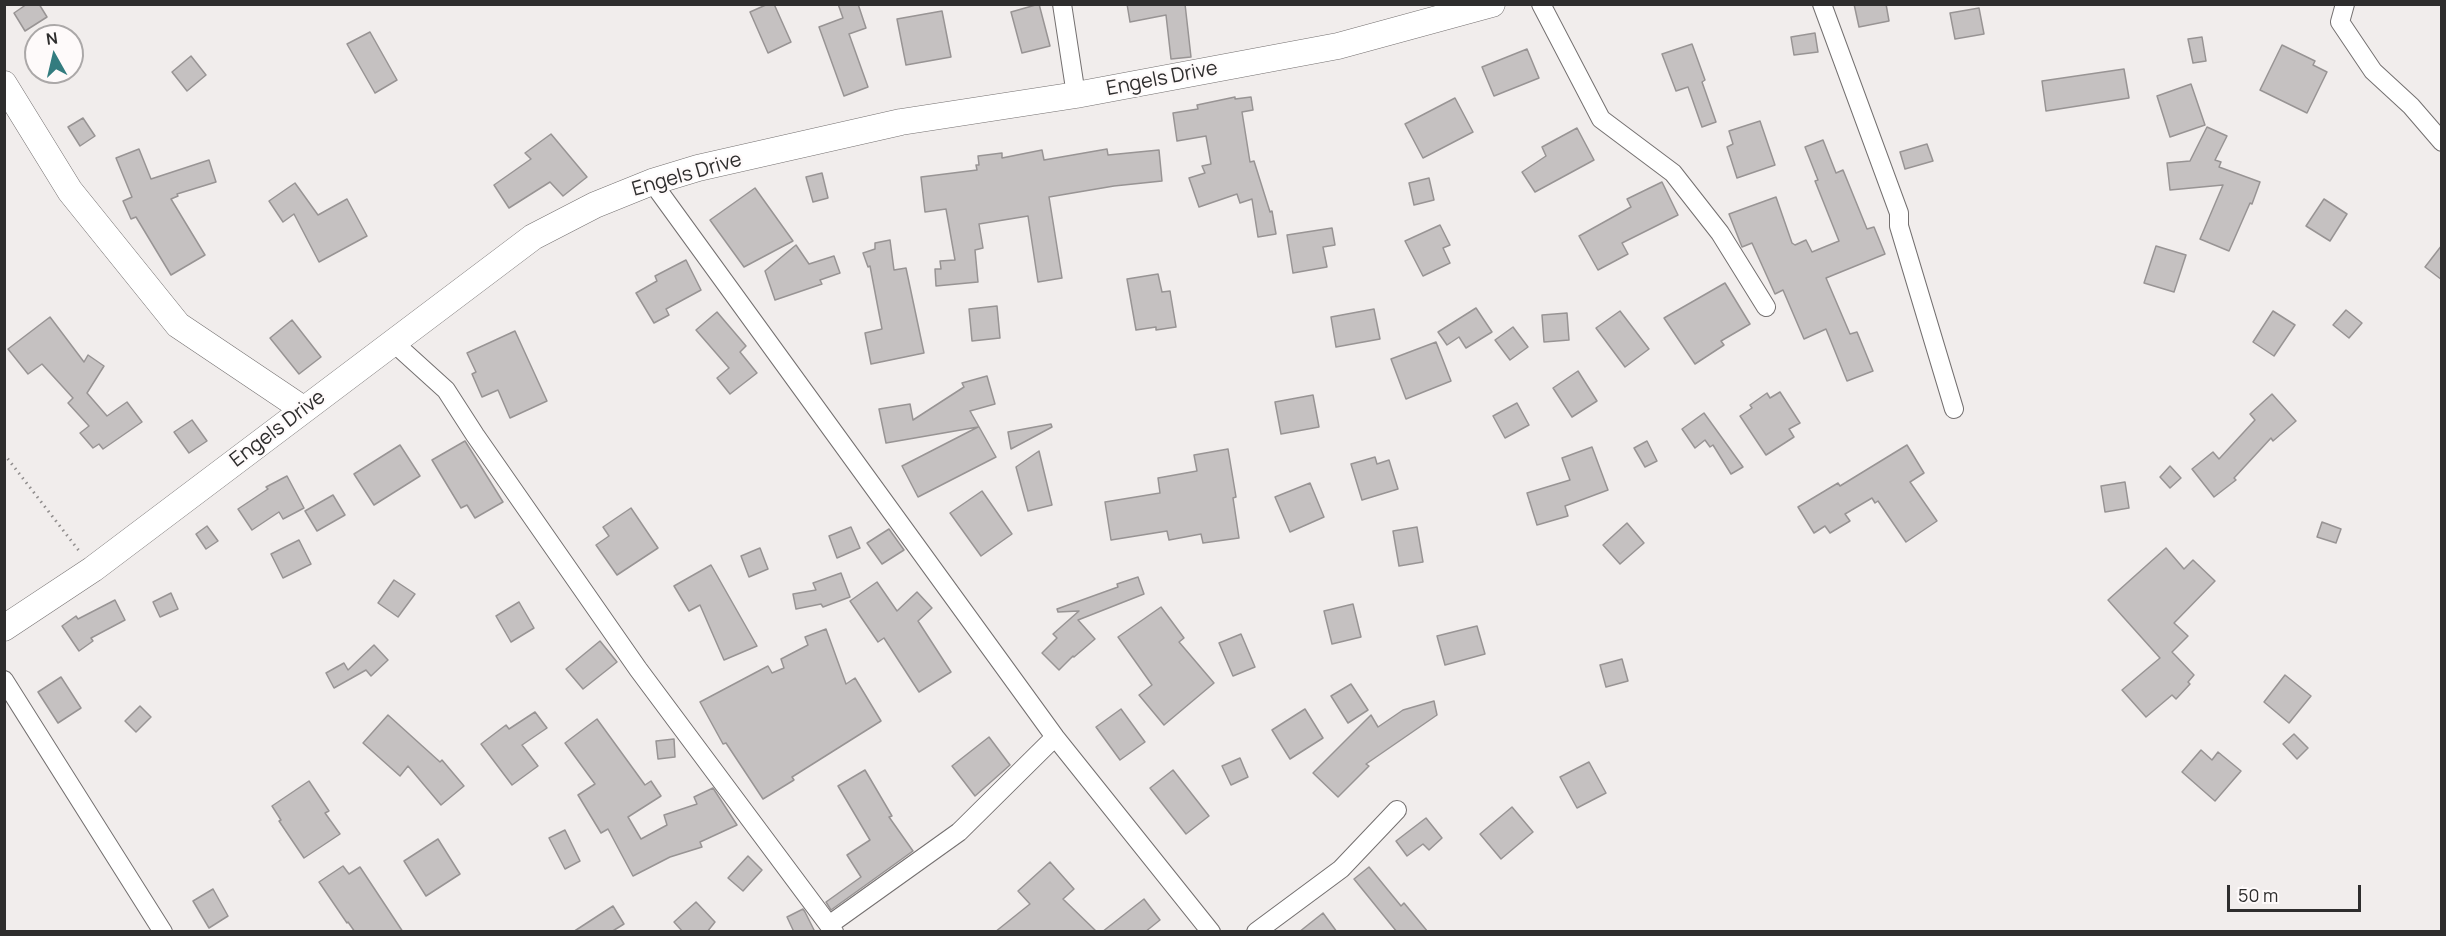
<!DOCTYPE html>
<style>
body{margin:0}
#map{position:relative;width:2446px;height:936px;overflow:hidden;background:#f1edec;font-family:Manrope,sans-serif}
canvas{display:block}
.frame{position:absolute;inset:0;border:6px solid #2e2d2d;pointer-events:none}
.north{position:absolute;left:24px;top:24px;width:60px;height:60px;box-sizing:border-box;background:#fefafa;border:2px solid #aba8a8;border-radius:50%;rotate:352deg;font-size:16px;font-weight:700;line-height:24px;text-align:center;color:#2e2d2d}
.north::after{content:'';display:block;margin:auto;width:21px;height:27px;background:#337c7f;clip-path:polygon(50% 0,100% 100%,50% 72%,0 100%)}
.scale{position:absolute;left:2227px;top:885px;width:134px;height:27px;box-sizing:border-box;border:3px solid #2e2d2d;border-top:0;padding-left:8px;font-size:18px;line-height:21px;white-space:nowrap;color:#2e2d2d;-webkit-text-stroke:4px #fefafa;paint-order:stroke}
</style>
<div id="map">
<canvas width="2446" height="936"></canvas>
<div class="frame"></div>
<div class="north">N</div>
<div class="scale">50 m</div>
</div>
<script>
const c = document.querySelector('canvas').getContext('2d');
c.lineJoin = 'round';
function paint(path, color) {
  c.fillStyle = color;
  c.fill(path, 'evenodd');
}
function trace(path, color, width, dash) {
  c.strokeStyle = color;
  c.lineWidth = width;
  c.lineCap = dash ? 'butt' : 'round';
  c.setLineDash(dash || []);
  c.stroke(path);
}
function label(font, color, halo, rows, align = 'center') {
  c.font = font + ' Manrope,sans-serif';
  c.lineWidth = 4.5;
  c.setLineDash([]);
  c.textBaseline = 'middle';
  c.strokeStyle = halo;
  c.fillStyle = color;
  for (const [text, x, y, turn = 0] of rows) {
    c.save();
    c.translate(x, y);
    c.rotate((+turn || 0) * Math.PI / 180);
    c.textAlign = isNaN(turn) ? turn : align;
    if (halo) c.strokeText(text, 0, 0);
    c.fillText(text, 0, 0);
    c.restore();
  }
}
const building = new Path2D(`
 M27 4H39L47 17 25 31 14 13Z
 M768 4H774L791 42 768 53 750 12Z
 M838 4H858L866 28 849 34 868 87 844 96 819 27 843 18Z
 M1039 4 1050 46 1022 53 1011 12Z
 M1127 4H1185L1191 57 1171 59 1166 15 1130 22Z
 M1854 4H1886L1889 21 1859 27Z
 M1979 8 1984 34 1955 39 1950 13Z
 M942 11 951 57 906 65 897 19Z
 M370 32 397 80 375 93 347 44Z
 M1815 33 1818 52 1794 55 1791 37Z
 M2202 37 2206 61 2193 63 2188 39Z
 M1692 44 1705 80 1702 82 1716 122 1702 127 1688 87 1676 91 1662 54Z
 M2282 45 2315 61 2313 65 2327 72 2307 113 2260 90Z
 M1527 49 1539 78 1494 96 1482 67Z
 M191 56 206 75 187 91 172 72Z
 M2124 69 2129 98 2046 111 2042 81Z
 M2191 84 2205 125 2170 137 2157 96Z
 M1235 97V99L1251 97 1253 110 1242 112 1250 162 1254 161 1270 212 1272 211 1276 234 1258 237 1252 199 1240 203 1237 194 1199 207 1189 178 1205 173 1202 166 1211 164 1206 136 1177 141 1173 113 1198 109 1197 105Z
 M1455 98 1473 132 1423 158 1405 124Z
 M83 118 95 136 80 146 68 127Z
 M1760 121 1775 165 1737 178 1727 147 1733 144 1729 131Z
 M2207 127 2227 136 2215 160 2221 162 2219 167 2260 182 2252 204 2250 203 2229 251 2200 239 2223 185 2170 190 2167 163 2190 161Z
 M1577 128 1594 160 1535 192 1522 172 1546 156 1542 147Z
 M551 134 587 177 563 196 550 182 509 208 494 185 531 159 525 153Z
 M1823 140 1836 173 1843 170 1867 229 1874 227 1885 254 1826 278 1850 334 1857 332 1873 371 1847 381 1826 329 1804 339 1783 290 1775 294 1752 243 1742 247 1729 214 1776 197 1792 243 1795 245 1806 240 1812 252 1839 241 1815 181 1818 180 1805 147Z
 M1927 144 1933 161 1905 169 1900 152Z
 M139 149 151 179 209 160 216 182 177 194 178 196 171 199 205 255 171 275 136 217 131 219 123 201 132 197 116 158Z
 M1107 149 1108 155 1159 150 1162 181 1114 186 1049 197 1062 278 1038 282 1028 216 979 224 983 248 975 250 978 282 936 286 935 269H941L940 261 955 260 946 209 925 212 921 177 977 170 976 165H979L978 156 1002 153V158L1042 150 1044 160Z
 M822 173 828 198 813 202 806 177Z
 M1429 178 1434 200 1414 205 1409 183Z
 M1662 182 1678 215 1622 243 1628 254 1598 270 1579 236 1631 207 1627 199Z
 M295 183 318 215 347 199 367 236 319 262 294 214 283 222 269 201Z
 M755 188 793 241 744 267 710 220Z
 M2324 199 2347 214 2330 241 2306 226Z
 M1440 225 1450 245 1443 248 1450 263 1423 276 1405 241Z
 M1332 228 1335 245 1323 247 1327 267 1293 273 1287 235Z
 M890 240 894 270 906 268 924 353 871 364 865 333 882 329 870 266 868 267 863 253 875 249V243Z
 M796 245 809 264 834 256 840 273 820 280 822 284 775 300 765 271Z
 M2442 245V280L2425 267Z
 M2156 246 2186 255 2174 292 2144 283Z
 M686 260 701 290 666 309 669 315 654 323 636 293 657 281 655 276Z
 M1158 274 1162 292 1170 291 1176 327 1156 330V327L1136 330 1127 279Z
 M1725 283 1750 324 1721 341 1724 345 1695 364 1664 318Z
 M997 306 1000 338 972 341 969 309Z
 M1476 308 1492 332 1466 348 1459 337 1447 345 1438 332Z
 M1374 309 1380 339 1336 347 1331 317Z
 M2346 310 2362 323 2349 338 2333 325Z
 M1620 311 1649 349 1625 367 1596 328Z
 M2273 311 2295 325 2274 356 2253 342Z
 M717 312 746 346 740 352 757 373 730 394 717 378 729 368 696 330Z
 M1567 313 1569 340 1544 342 1542 315Z
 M50 317 84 362 88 355 104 366 87 393 107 416 127 402 142 422 103 449 99 444 93 448 80 433 89 426 68 403 73 398 42 364 28 374 8 349Z
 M292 320 321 357 299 374 270 338Z
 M1513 327 1528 347 1510 360 1495 340Z
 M515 331 547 401 510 418 498 390 482 397 472 374 476 372 467 353Z
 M1436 342 1451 381 1406 399 1391 359Z
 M1578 371 1597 401 1572 417 1553 388Z
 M987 376 995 404 970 411 996 457 918 497 902 466 978 427 886 443 879 409 910 404 913 420 964 387 962 383Z
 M1780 392 1800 423 1789 429 1794 437 1766 455 1740 416 1752 408 1750 405 1767 393 1770 398Z
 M2272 394 2296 421 2273 441 2271 438 2234 478 2236 480 2214 497 2192 469 2213 452 2219 459 2255 420 2250 414Z
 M1313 395 1319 427 1281 434 1275 402Z
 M1517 403 1529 425 1505 438 1493 416Z
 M1704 413 1743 467 1731 474 1713 445 1710 447 1705 440 1695 448 1682 429Z
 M192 420 207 441 189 453 174 432Z
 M1051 424 1052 427 1011 449 1008 432Z
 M465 441 503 502 475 518 467 505 461 508 432 460Z
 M1647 441 1657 461 1645 467 1634 448Z
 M400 445 420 476 374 505 354 474Z
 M1907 445 1924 473 1910 482 1937 521 1906 542 1878 501 1875 503 1872 498 1845 514 1850 521 1830 533 1825 526 1814 533 1798 507 1838 483 1840 486Z
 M1592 447 1608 490 1565 506 1568 516 1537 525 1527 493 1570 480 1562 458Z
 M1228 449 1236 497 1233 498 1239 538 1203 543 1201 534 1169 540 1167 531 1111 540 1105 502 1160 493 1158 478 1197 471 1194 455Z
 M1039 451 1052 505 1028 511 1016 467Z
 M1375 457 1377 464 1389 460 1398 489 1362 500 1351 464Z
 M2170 466 2181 478 2170 488 2160 477Z
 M287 476 304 508 283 519 279 512 252 530 238 509 268 489 266 487Z
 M2125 482 2129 508 2105 512 2101 486Z
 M1310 483 1324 517 1290 532 1275 497Z
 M982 491 1012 534 981 556 950 513Z
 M333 495 345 515 317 531 305 511Z
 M631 508 658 548 617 575 596 545 609 536 603 527Z
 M2322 522 2341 529 2336 543 2317 537Z
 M1627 523 1644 543 1620 564 1603 545Z
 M207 526 218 541 206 549 196 534Z
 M851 527 860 548 837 558 829 536Z
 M1417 527 1423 562 1399 566 1393 531Z
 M889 529 904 550 882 564 867 543Z
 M299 540 311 564 283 578 271 554Z
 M760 548 768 569 749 577 741 556Z
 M2166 548 2184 569 2193 560 2215 581 2174 623 2188 636 2172 652 2194 675 2188 682 2190 684 2176 699 2172 695 2146 717 2122 690 2160 658 2108 600Z
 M711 565 757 646 724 660 700 605 689 611 674 586Z
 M841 573 850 597 823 607 821 604 796 609 793 594 816 590 813 583Z
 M1138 577 1144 594 1078 620 1095 639 1074 657 1073 656 1059 670 1042 653 1057 638 1053 634 1079 611 1058 612 1057 609 1118 587 1117 584Z
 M394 580 415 594 398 617 378 603Z
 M877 582 897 611 917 592 932 608 918 621 951 672 919 692 884 638 878 642 850 601Z
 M171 593 178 609 160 617 153 602Z
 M115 600 125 620 91 638 93 641 79 651 62 626 76 616 78 619Z
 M519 602 534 628 511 642 496 616Z
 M1353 604 1361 637 1332 644 1324 611Z
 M1161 607 1184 638 1179 642 1214 683 1164 725 1139 695 1152 685 1118 637Z
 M1477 626 1485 654 1445 665 1437 636Z
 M826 629 846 684 855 678 881 721 792 777 794 780 763 799 726 743 723 744 700 702 768 666 772 673 784 668 781 659 808 645 805 637Z
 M1241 634 1255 667 1233 676 1219 643Z
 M600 641 617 662 583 689 566 669Z
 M374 645 388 660 371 676 366 670 334 688 326 673 344 663 348 670Z
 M1622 659 1628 681 1606 687 1600 665Z
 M2285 675 2311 696 2289 723 2264 702Z
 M61 677 81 708 58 723 38 692Z
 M1351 684 1368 710 1348 723 1331 696Z
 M1434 701 1437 715 1366 764 1369 766 1338 797 1313 773 1371 715 1378 727 1403 710Z
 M140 706 151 717 136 732 125 721Z
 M1121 709 1145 742 1120 760 1096 727Z
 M1305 709 1323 738 1290 759 1272 730Z
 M535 712 547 728 522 745 538 766 512 785 481 744 506 725 509 729Z
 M388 715 440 762 442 760 464 786 441 805 408 766 400 776 363 743Z
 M597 719 645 785 651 781 661 796 628 817 641 839 667 825 664 815 697 804 694 797 713 788 737 825 700 842 702 847 670 857 633 876 608 829 601 833 578 795 595 784 565 743Z
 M2294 734 2308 748 2297 759 2283 744Z
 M989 737 1010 765 975 796 952 766Z
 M674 739 675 757 658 759 656 741Z
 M2201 750 2212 760 2218 752 2241 771 2215 801 2182 772Z
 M1240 758 1248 777 1231 785 1222 766Z
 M1589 762 1606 793 1577 808 1560 777Z
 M865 770 892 816 889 817 913 851 831 910 826 902 861 877 847 855 870 840 838 786Z
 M1173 770 1209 816 1186 834 1150 788Z
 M309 781 329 811 325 813 340 834 304 858 279 821 281 820 272 806Z
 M1512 807 1533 832 1501 859 1480 834Z
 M1426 818 1442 838 1429 850 1423 844 1407 856 1396 841Z
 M565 830 580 861 565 869 549 838Z
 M438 839 460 874 426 896 404 861Z
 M748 856 762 870 743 891 728 878Z
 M1050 862 1074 889 1063 899 1097 932H995L1030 904 1018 891Z
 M343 866 349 874 360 867 403 932H355L348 922 347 923 319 882Z
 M1369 867 1401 906 1404 903 1428 932H1397L1354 879Z
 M213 889 228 916 209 928 193 901Z
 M1144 899 1160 920 1145 932H1102Z
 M696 902 715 922 707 932H683L674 922Z
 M613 906 624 924 611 932H573Z
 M803 909 805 912 815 932H794L787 917Z
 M1323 913 1337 932H1299Z`);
const path = new Path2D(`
 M4 454 80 552`);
const street = new Path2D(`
 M1062 4 1076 95
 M1541 4 1601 119 1673 173 1720 233 1766 307
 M1822 4 1899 213V226L1954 409
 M2345 4 2340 22 2373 71 2411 106 2442 142
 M652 182 1055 737 1211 932
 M393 342 446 390 475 435 638 669 834 932
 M4 680 163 932
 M829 925 959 832 1055 737
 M1256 932 1341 869 1397 810`);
const secondary = new Path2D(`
 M4 84 70 191 178 325 303 409
 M4 628 93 569 533 237 595 205 652 182 698 168 901 122 1076 95 1338 46 1492 4`);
const streetNames = [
 ["Engels Drive",1162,79,-11],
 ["Engels Drive",687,175,-16],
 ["Engels Drive",278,429,-37]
];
paint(building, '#c5c1c1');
trace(building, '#989494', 1.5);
trace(street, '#747070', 20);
trace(secondary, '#747070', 27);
trace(path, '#908d8d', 3, [1.5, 4.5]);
trace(street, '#fff', 18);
trace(secondary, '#fff', 26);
label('20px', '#2e2d2d', '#fefafa', streetNames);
</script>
